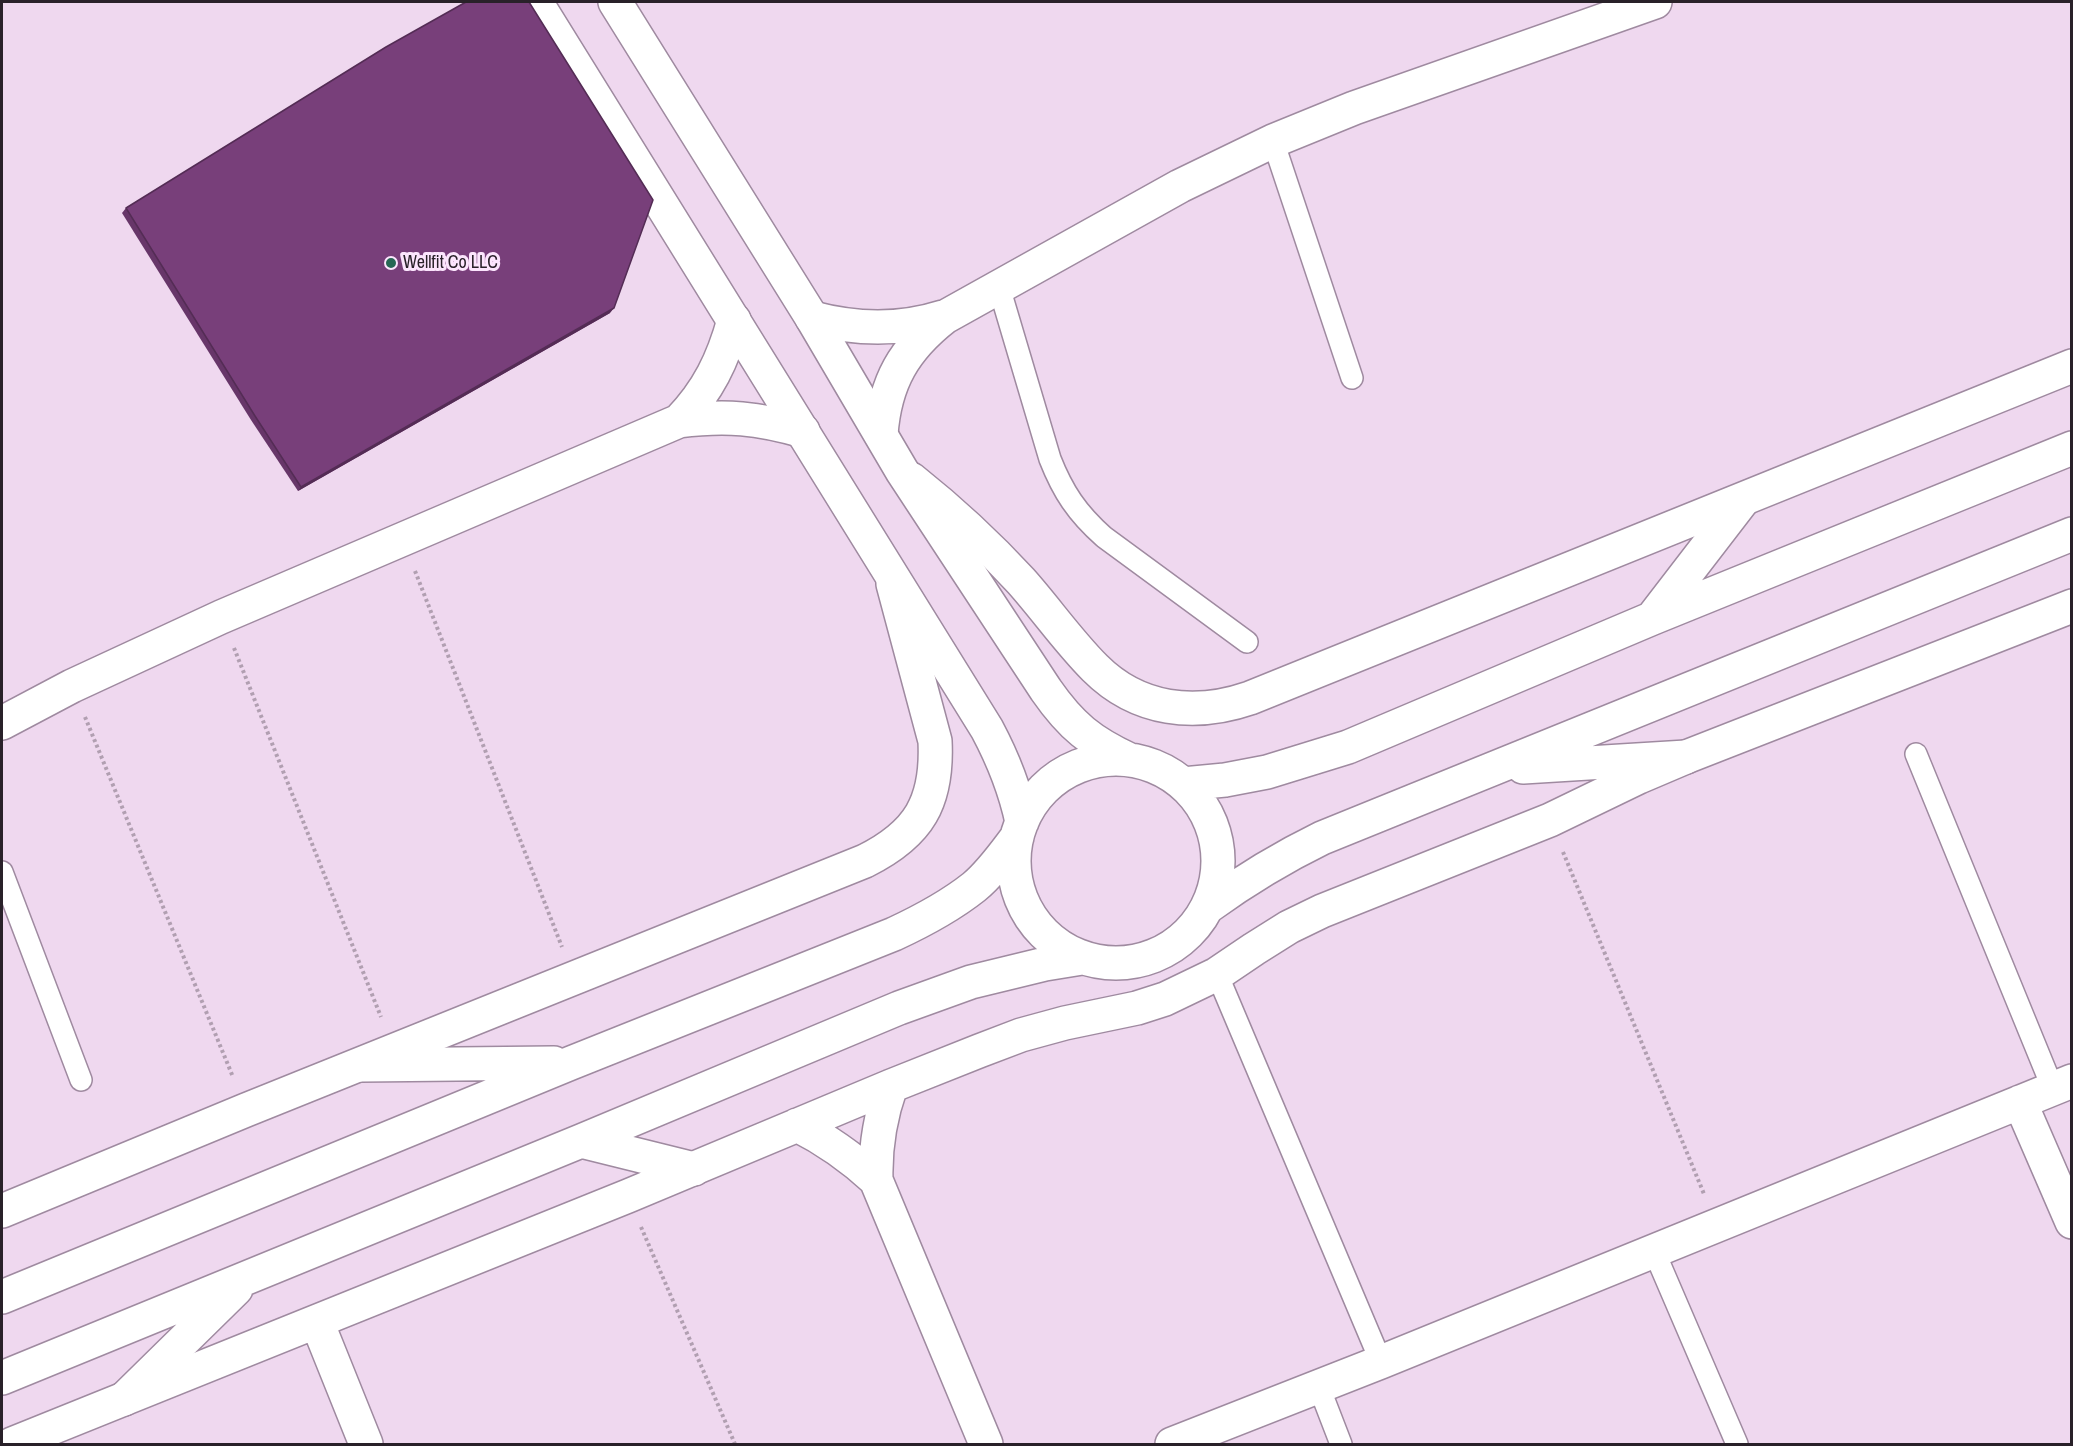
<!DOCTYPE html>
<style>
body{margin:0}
#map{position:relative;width:2073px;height:1446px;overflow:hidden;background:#efd8ef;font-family:"Archivo Narrow",sans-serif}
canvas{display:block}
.frame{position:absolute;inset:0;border:3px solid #292129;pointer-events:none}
</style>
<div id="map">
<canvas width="2073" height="1446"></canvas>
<div class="frame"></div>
</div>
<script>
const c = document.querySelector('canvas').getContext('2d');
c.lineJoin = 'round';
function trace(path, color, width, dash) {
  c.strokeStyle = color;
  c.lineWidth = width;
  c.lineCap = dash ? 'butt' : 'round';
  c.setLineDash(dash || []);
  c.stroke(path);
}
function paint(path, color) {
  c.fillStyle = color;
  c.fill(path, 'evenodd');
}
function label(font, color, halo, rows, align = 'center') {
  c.font = font + ' "Archivo Narrow",sans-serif';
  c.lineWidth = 6;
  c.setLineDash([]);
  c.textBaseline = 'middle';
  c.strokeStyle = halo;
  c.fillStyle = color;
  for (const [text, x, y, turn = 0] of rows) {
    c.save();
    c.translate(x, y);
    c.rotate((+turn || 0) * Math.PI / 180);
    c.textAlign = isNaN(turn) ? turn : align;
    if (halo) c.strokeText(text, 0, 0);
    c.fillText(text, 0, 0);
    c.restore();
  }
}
const path = new Path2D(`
 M415 571 562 947
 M234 648 381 1017
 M85 717 233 1077
 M1563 852 1704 1194
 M641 1227 735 1444`);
const lane = new Path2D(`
 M1273 141 1352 378
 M999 287 1050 459C1063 492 1077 513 1104 537L1247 642
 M1916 754 2053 1089
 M2 872 81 1080
 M1217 974 1381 1362
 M1654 1251 1737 1444
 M1319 1387 1341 1444`);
const street = new Path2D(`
 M812 318C857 330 899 331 943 317
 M679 421C708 391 723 360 734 320
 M881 434C885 382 904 349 945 317L1180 186 1273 141 1354 108 1655 2
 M911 479C950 510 987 544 1021 581 1046 609 1068 641 1095 668 1138 711 1195 717 1250 698L2072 366
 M2 723 72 686 221 617 679 421C726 415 758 418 803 431
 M891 1086C880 1117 875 1146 876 1180L986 1444
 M2020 1102 2072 1222
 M797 1125C827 1140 852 1158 876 1180
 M2 1211 246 1110 865 861C919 834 938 802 935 741L893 584
 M317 1322 366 1444
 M12 1444 628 1196 891 1086 979 1051 1021 1035 1065 1023 1137 1008 1165 999 1217 974 1254 949 1289 927 1322 911 1550 820 1639 777 1686 757 2072 606
 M1172 1444 1381 1362 2072 1081`);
const secondary = new Path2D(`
 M536 2 987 729C1003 759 1015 789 1022 822
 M615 2 812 318 902 471 1046 690C1071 726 1091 742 1130 760
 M1653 617 1743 500
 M1014 861a102 102 0 1 1 204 0a102 102 0 1 1-204 0Z
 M1523 767 1686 757
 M1183 784 1225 780 1267 772 1348 747 1653 618 2072 448
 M1209 906C1245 880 1281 858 1322 838L2072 534
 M361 1065 554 1063
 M581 1141 694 1169
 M2 1297 571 1063 894 934C922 921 950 906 974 887 991 873 1004 854 1017 837
 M2 1378 581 1141 899 1008 971 982 1045 964 1082 958
 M124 1399 236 1289`);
const wall = new Path2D(`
 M126 208 610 313 298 491 251 420 122 213Z`);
const shadedWall = new Path2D(`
 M614 308 610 313 298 491 301 487Z`);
const building = new Path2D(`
 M466 2H529L653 200 614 308 301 487 255 416 126 208 386 47Z`);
const markers = [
 [391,263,6,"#276755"]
];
const poiNames = [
 ["Wellfit Co LLC",403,263]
];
trace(lane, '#9f8aa0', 24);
trace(street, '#9f8aa0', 36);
trace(secondary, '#9f8aa0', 36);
trace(path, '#b19fb1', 4, [3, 3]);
trace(lane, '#fff', 21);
trace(street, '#fff', 33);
trace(secondary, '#fff', 33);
paint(wall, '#673669');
paint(shadedWall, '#542c55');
paint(building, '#783f7a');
trace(building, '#542c55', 1.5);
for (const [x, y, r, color] of markers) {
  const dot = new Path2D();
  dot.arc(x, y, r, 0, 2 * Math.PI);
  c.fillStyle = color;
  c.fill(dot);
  trace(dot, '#fce5fd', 2);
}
label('18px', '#292129', '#fce5fd', poiNames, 'left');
</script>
